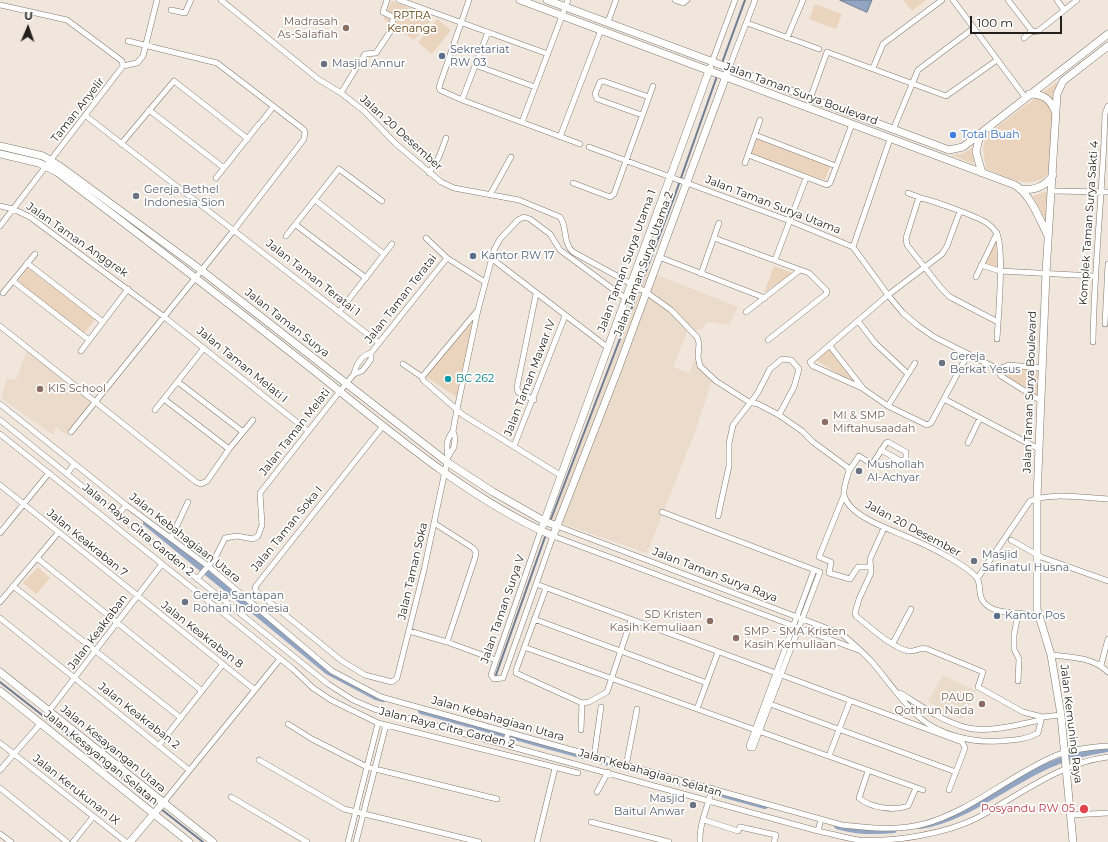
<!DOCTYPE html>
<style>
body{margin:0}
#map{position:relative;width:1108px;height:842px;overflow:hidden;background:#f0e6dc;font-family:Montserrat,sans-serif}
canvas{display:block}
.north{position:absolute;left:8px;top:8px;width:40px;height:40px;-webkit-text-stroke:3px #fff;paint-order:stroke;rotate:2deg;font-size:11px;font-weight:700;line-height:16px;text-align:center;color:#24201c}
.north::after{content:'';display:block;margin:auto;width:14px;height:18px;background:#24201c;clip-path:polygon(50% 0,100% 100%,50% 72%,0 100%)}
.scale{position:absolute;left:970px;top:16px;width:92px;height:18px;box-sizing:border-box;border:2px solid #24201c;border-top:0;padding-left:5px;font-size:12px;line-height:14px;white-space:nowrap;color:#24201c;-webkit-text-stroke:3px #fff;paint-order:stroke}
</style>
<div id="map">
<canvas width="1108" height="842"></canvas>
<div class="north">U</div>
<div class="scale">100 m</div>
</div>
<script>
const c = document.querySelector('canvas').getContext('2d');
c.lineJoin = 'round';
function paint(path, color) {
  c.fillStyle = color;
  c.fill(path, 'evenodd');
}
function trace(path, color, width, dash) {
  c.strokeStyle = color;
  c.lineWidth = width;
  c.lineCap = dash ? 'butt' : 'round';
  c.setLineDash(dash || []);
  c.stroke(path);
}
function label(font, color, halo, rows, align = 'center') {
  c.font = font + ' Montserrat,sans-serif';
  c.lineWidth = 3.5;
  c.setLineDash([]);
  c.textBaseline = 'middle';
  c.strokeStyle = halo;
  c.fillStyle = color;
  for (const [text, x, y, turn = 0] of rows) {
    c.save();
    c.translate(x, y);
    c.rotate((+turn || 0) * Math.PI / 180);
    c.textAlign = isNaN(turn) ? turn : align;
    if (halo) c.strokeText(text, 0, 0);
    c.fillText(text, 0, 0);
    c.restore();
  }
}
const built = new Path2D(`
 M644 270 738 307 729 325 707 322 700 330 687 332 673 367 689 373 694 360 713 377 696 429 647 553 552 520Z
 M27 350 93 402 66 435 56 427 53 435 1 398 7 378 16 380Z
 M943 675 976 691 962 719 928 702Z`);
const green = new Path2D(`
 M903 0H926L912 11Z
 M392 1 433 18 414 40 383 19Z
 M815 4 842 14 836 29 809 19Z
 M437 19 451 30 432 54 418 43Z
 M1057 82 1049 172C1033 193 1006 176 986 169L983 147 986 135Z
 M757 138 830 166 825 180 751 155Z
 M974 147V164L951 155 962 154Z
 M1048 191 1046 220 1033 196Z
 M996 240 997 270 984 265Z
 M774 266 793 273 764 293Z
 M28 268 95 319 84 334 17 282Z
 M475 319 458 398 425 376Z
 M830 349 874 396 816 360Z
 M988 365 1040 371V400Z
 M38 567 50 578 36 594 23 583Z
 M949 690 960 695 955 703 945 698Z`);
const water = new Path2D(`
 M840 0H872L867 12Z`);
const stream = new Path2D(`
 M722 63 745 0
 M551 519 675 195 717 76
 M496 675 545 537
 M0 682 158 806
 M161 809 203 842`);
const canal = new Path2D(`
 M146 523 327 671 376 697 383 699
 M421 711 765 806
 M837 826C854 831 876 832 894 830
 M920 826C962 821 1010 782 1049 765 1068 757 1088 752 1108 749`);
const street = new Path2D(`
 M221 0 318 79 341 93 364 111 396 144 441 182 454 188 519 200 560 217C568 228 562 242 573 252L646 292 671 310 697 337 699 343 698 357 700 366 716 381 749 402 758 404 779 415 802 431 813 442 847 467 849 471C847 478 843 488 844 495 849 518 896 531 914 540 931 547 966 565 977 578 983 587 974 600 993 609 1007 615 1025 611 1038 617
 M399 0 548 54
 M469 0 439 87 440 90 462 100 580 144
 M675 0 683 3 687 0
 M953 0 1025 97
 M1008 0 1032 31
 M1057 0 1064 10
 M0 5 67 20 122 61 123 66
 M171 10 185 13 191 0
 M608 22 616 0
 M747 23 819 49
 M1032 31 1037 32 1077 0
 M787 38 803 0
 M1024 38 1032 31
 M712 62 735 0
 M475 65 535 87
 M123 66 137 63 143 56 157 0
 M729 68 755 0
 M873 68 883 44 942 0
 M341 93 365 54 376 53 392 29 393 17 383 12 387 0
 M810 99 827 52 946 96 997 60
 M462 100 488 32
 M149 110 224 168
 M642 115 597 99 595 94 600 82 603 81 649 97
 M86 116 379 343
 M262 121 273 107
 M522 122 568 0
 M893 130 918 70 974 28
 M755 135 836 166
 M560 137 601 30
 M121 144 174 81 248 139
 M589 147 790 221 853 247 888 295 903 313 917 325 934 337 998 369 1001 376 1041 401
 M748 155 827 185 830 183 852 124
 M745 163 760 120
 M429 173 439 157 446 138
 M216 178 259 124
 M573 183 610 197 614 194 653 86
 M1052 191 1108 192
 M908 193 921 198
 M490 195 511 157
 M315 200 384 254
 M0 206 13 209 30 217 163 316 308 431
 M960 211 947 246 942 254 888 295 810 362 813 366 862 388 888 406 927 425 931 423 968 354
 M296 225 366 278
 M0 226 123 66
 M286 236 339 169 382 201
 M426 238 447 258 485 282
 M714 238 809 273 827 291 826 294 768 340
 M853 247 890 139
 M659 257 765 298
 M491 258 607 347
 M775 260 806 178
 M27 263 103 322
 M981 265 1000 271 1094 276
 M701 274 719 223
 M976 277 997 233
 M13 281 89 340
 M3 293 35 254
 M339 312 392 244
 M746 312 800 270
 M858 321 875 343 908 374
 M1105 324 1108 264
 M0 326 196 482 201 484 207 481 229 449 253 420
 M997 339C998 320 1005 244 996 232 994 229 990 225 987 223 976 216 934 201 921 198L918 200 906 238 907 245 941 288 950 297 998 322
 M1093 342C1094 266 1103 190 1105 114L1108 106
 M830 346 862 387
 M81 351 128 289
 M403 364 422 377 423 380 463 415 560 475
 M998 369 1009 365 1042 368
 M354 374C356 365 361 356 371 353
 M422 377 478 310
 M178 382 243 432
 M164 399 229 449
 M944 399 1039 449
 M534 400 518 392 517 387 536 294
 M0 404 126 505 208 566 332 671 381 697 842 825C869 828 897 831 924 824 972 811 1011 774 1057 755 1073 749 1091 747 1108 746
 M888 406 915 363
 M155 410 204 348
 M0 420 328 684 353 700 374 709 818 831C832 834 846 838 859 840 895 842 945 834 977 818 1020 795 1059 763 1108 757
 M383 426 255 587 256 591 342 661 365 675 392 682 397 678 424 570 448 457C446 446 446 440 453 431
 M71 432 234 230 304 139 305 132 303 129 217 63 128 41
 M0 434 293 669 313 688 331 700 378 723 578 773
 M968 443 980 418
 M514 446 565 316
 M448 457 454 447 455 438 453 431 457 409 478 310 494 250 500 239 518 220 524 217 530 219 550 234 560 250 625 298
 M849 471 859 456 870 463H873L886 443 888 442 906 452V460H899L881 450
 M67 474 74 464
 M0 485 255 690
 M844 495 819 557 831 562 829 573 850 579 858 567H870
 M662 512 820 572 753 748H750L749 746 755 730 814 570
 M118 515 126 505
 M718 516 729 466V443L733 425 757 394 770 369 782 359 791 360 799 369 794 387 779 415
 M557 526 842 634C852 643 862 651 871 661 887 679 901 701 919 717 939 735 973 743 999 741 1013 740 1026 740 1038 733L1042 717
 M884 528 870 559 871 573 859 599 855 613 856 616C870 627 891 647 908 651 915 652 920 647 927 649L983 672 978 687 1023 712 1042 717 1061 715
 M541 530 491 675 494 679 503 678 553 536 861 651
 M0 533 49 473
 M171 538 188 502
 M1011 540 1041 557 1108 581
 M37 558 202 691
 M197 579 215 558 225 538 237 536 253 539 258 536 262 525 260 493 340 391 354 374 362 371 367 365 371 359V353L447 258
 M977 579 1030 501C1049 492 1086 498 1108 499
 M536 584 962 742 965 748 949 790
 M13 586 181 718
 M546 588 516 670V673L582 703 589 702 607 692 631 620
 M0 602 58 533
 M0 618 189 770
 M534 619 707 683
 M409 631 447 642 475 558 476 552 473 548 434 523
 M447 642 496 660
 M893 643 911 609
 M524 647 923 790
 M1051 655C1071 657 1092 657 1108 672
 M1101 665 1108 639
 M1018 681 1019 659 1014 649V635L1018 614
 M900 693C921 706 943 722 968 728 991 733 1019 724 1041 720
 M770 704 956 772
 M697 709 718 652
 M49 711 162 564
 M288 724 312 739 367 767 497 799
 M581 730 582 703
 M0 743 126 842
 M160 744 223 664
 M505 745 508 732
 M829 756 850 701
 M594 757 601 707
 M259 760 344 809 479 842
 M626 766 637 709
 M0 770 41 723
 M868 771 859 798C871 808 893 811 908 806L916 788
 M0 788 67 842
 M597 792 608 772
 M231 797 307 842
 M163 803 280 659
 M1071 815 1108 813
 M704 820 738 831 740 827 776 835 774 842
 M591 822 669 842
 M818 831 821 819
 M0 834 11 842
 M73 842 93 817
 M348 842 378 723
 M356 842 386 725
 M537 842 555 768
 M700 842C699 823 708 807 712 788`);
const secondary = new Path2D(`
 M520 0 1015 185C1031 195 1040 220 1048 236
 M547 0 949 150 963 147 1108 34
 M1029 94C1042 94 1050 98 1055 111
 M980 134 976 152 982 173
 M0 146 43 156 61 167 201 270 447 462 493 492 544 521 557 526
 M0 154 39 163 57 172C143 237 227 302 312 369 386 428 465 497 553 536L617 372 729 68
 M1020 189C1034 191 1045 187 1053 175
 M543 525 710 68
 M0 672 213 842
 M0 691 189 842
 M130 842 163 803
 M1073 842 1061 715 1051 655 1037 609V498L1046 273 1057 94 1063 81 1108 46`);
const markers = [
 [346,28,4,"#8d6e63"],
 [442,56,4,"#5c6f8a"],
 [324,64,4,"#6b7280"],
 [953,135,4,"#3f7fe0"],
 [136,196,4,"#6b7280"],
 [473,256,4,"#5c6f8a"],
 [942,363,4,"#6b7280"],
 [448,379,4,"#0f9aa8"],
 [40,389,4,"#8d6e63"],
 [825,422,4,"#8d6e63"],
 [859,471,4,"#6b7280"],
 [974,561,4,"#6b7280"],
 [185,602,4,"#6b7280"],
 [997,616,4,"#5c6f8a"],
 [710,621,4,"#8d6e63"],
 [736,638,4,"#8d6e63"],
 [982,704,4,"#8d6e63"],
 [693,805,4,"#6b7280"],
 [1084,809,5,"#e0444e"]
];
const parkNames = [
 ["RPTRA",412,16],
 ["Kenanga",412,29]
];
const educationNames = [
 ["Madrasah",338,22],
 ["As-Salafiah",338,35],
 ["KIS School",48,389,"left"],
 ["MI & SMP",833,416,"left"],
 ["Miftahusaadah",833,429,"left"],
 ["SD Kristen",702,615],
 ["Kasih Kemuliaan",702,628],
 ["SMP - SMA Kristen",744,632,"left"],
 ["Kasih Kemuliaan",744,645,"left"],
 ["PAUD",974,698],
 ["Qothrun Nada",974,711]
];
const serviceNames = [
 ["Sekretariat",450,50],
 ["RW 03",450,63],
 ["Kantor RW 17",481,256],
 ["Kantor Pos",1005,616]
];
const worshipNames = [
 ["Masjid Annur",332,64],
 ["Gereja Bethel",144,190],
 ["Indonesia Sion",144,203],
 ["Gereja",950,357],
 ["Berkat Yesus",950,370],
 ["Mushollah",867,465],
 ["Al-Achyar",867,478],
 ["Masjid",982,555],
 ["Safinatul Husna",982,568],
 ["Gereja Santapan",193,596],
 ["Rohani Indonesia",193,609],
 ["Masjid",685,799,"right"],
 ["Baitul Anwar",685,812,"right"]
];
const streetNames = [
 ["Jalan Taman Surya Boulevard",801,94,20],
 ["Taman Anyelir",78,110,-52],
 ["Jalan 20 Desember",401,133,42],
 ["Jalan Taman Surya Utama",773,205,21],
 ["Komplek Taman Surya Sakti 4",1089,223,-86],
 ["Jalan Taman Anggrek",77,240,35],
 ["Jalan Taman Surya Utama 1",627,261,-70],
 ["Jalan Taman Surya Utama 2",644,264,-70],
 ["Jalan Taman Teratai 1",313,278,38],
 ["Jalan Taman Teratai",401,299,-52],
 ["Jalan Taman Surya",287,323,38],
 ["Jalan Taman Melati I",242,365,39],
 ["Jalan Taman Mawar IV",530,378,-69],
 ["Jalan Taman Surya Boulevard",1030,392,-88],
 ["Jalan Taman Melati",295,432,-52],
 ["Jalan Taman Soka I",287,529,-51],
 ["Jalan 20 Desember",913,529,28],
 ["Jalan Raya Citra Garden 2",138,530,39],
 ["Jalan Kebahagiaan Utara",185,538,38],
 ["Jalan Keakraban 7",87,543,39],
 ["Jalan Taman Soka",413,571,-77],
 ["Jalan Taman Surya Raya",715,575,21],
 ["Jalan Taman Surya V",503,609,-71],
 ["Jalan Keakraban",98,632,-53],
 ["Jalan Keakraban 8",202,635,38],
 ["Jalan Keakraban 2",139,716,38],
 ["Jalan Kebahagiaan Utara",498,719,16],
 ["Jalan Kemuning Raya",1071,724,83],
 ["Jalan Raya Citra Garden 2",447,728,14],
 ["Jalan Kesayangan Utara",113,749,39],
 ["Jalan Kesayangan Selatan",101,758,39],
 ["Jalan Kebahagiaan Selatan",650,773,16],
 ["Jalan Kerukunan IX",76,790,38]
];
const shopNames = [
 ["Total Buah",961,135]
];
const cultureNames = [
 ["BC 262",456,379]
];
const healthNames = [
 ["Posyandu RW 05",1075,809]
];
paint(built, '#eadbcb');
paint(green, '#ead4bd');
paint(water, '#91a5c3');
trace(water, '#707d91', 1);
trace(stream, '#707d91', 2);
trace(canal, '#91a5c3', 6);
trace(street, '#827a70', 6);
trace(secondary, '#827a70', 8);
trace(street, '#fff', 5);
trace(secondary, '#fff', 7);
for (const [x, y, r, color] of markers) {
  const dot = new Path2D();
  dot.arc(x, y, r, 0, 2 * Math.PI);
  c.fillStyle = color;
  c.fill(dot);
  trace(dot, '#fff', 1.5);
}
label('11px', '#603c09', '#fff', parkNames);
label('11px', '#785e54', '#fff', educationNames, 'right');
label('11px', '#4e5e75', '#fff', serviceNames, 'left');
label('11px', '#5b616d', '#fff', worshipNames, 'left');
label('11px', '#24201c', '#fff', streetNames);
label('11px', '#366cbe', '#fff', shopNames, 'left');
label('11px', '#0d838f', '#fff', cultureNames, 'left');
label('11px', '#be3a42', '#fff', healthNames, 'right');
</script>
